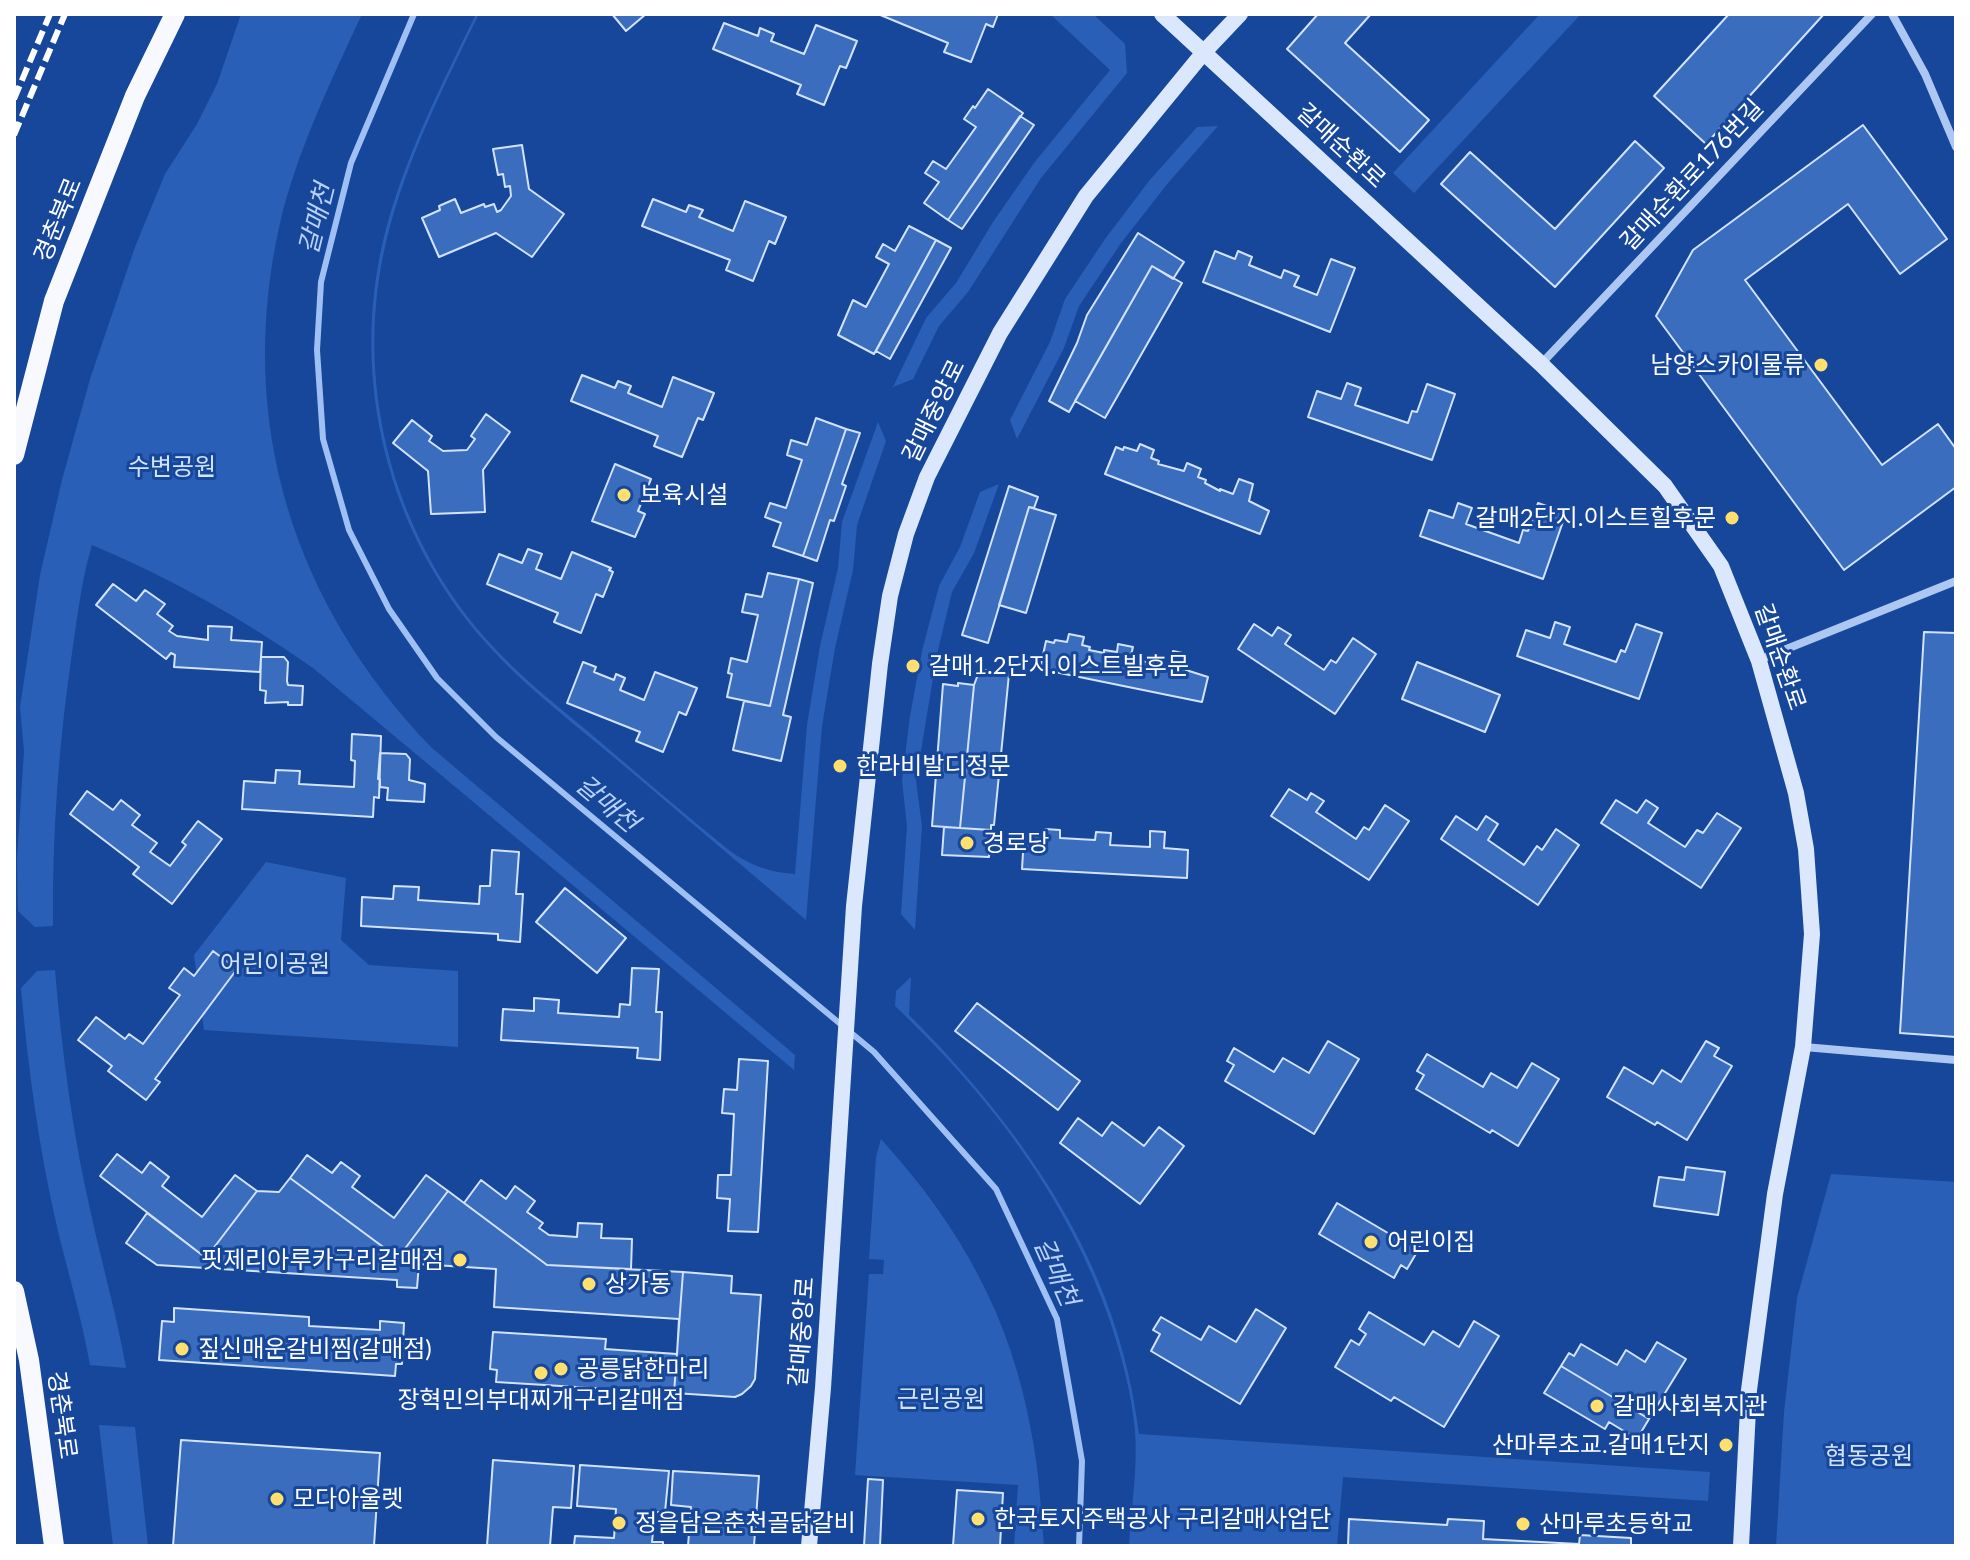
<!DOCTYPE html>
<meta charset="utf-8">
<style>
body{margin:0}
#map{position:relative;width:1970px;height:1560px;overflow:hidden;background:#17479a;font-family:Lato,sans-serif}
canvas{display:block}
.frame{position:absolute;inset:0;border:16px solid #fff;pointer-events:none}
</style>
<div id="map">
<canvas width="1970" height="1560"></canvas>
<div class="frame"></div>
</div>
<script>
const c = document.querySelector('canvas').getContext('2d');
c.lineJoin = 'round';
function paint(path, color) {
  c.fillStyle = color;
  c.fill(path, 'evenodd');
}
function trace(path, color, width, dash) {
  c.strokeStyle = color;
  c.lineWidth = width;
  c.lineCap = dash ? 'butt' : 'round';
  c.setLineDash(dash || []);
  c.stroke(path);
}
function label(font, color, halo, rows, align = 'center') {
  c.font = font + ' Lato,"Noto Sans KR",sans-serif';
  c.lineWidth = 6;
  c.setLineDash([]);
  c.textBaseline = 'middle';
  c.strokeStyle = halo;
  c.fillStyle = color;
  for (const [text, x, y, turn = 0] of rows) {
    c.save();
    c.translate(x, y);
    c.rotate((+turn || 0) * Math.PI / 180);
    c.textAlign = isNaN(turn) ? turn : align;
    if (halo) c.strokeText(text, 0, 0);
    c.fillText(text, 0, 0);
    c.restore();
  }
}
const green = new Path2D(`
 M241 14H362C331 81 297 151 280 223 235 421 293 604 432 748L795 1055 794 1070 313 668C243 619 171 578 92 545 82 577 78 613 73 646 59 740 52 832 53 926L35 927 18 911 17 859 24 751 20 707 40 575 62 480 90 379 135 247 165 174 197 124 217 84Z
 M476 14H479C444 85 406 161 387 238 352 379 391 532 487 640 518 675 555 704 591 734 637 773 683 813 730 851 749 865 772 873 795 874L807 725 820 646 838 568 842 522 878 422 886 441 857 525 853 570 835 648 822 726 806 920C745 868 683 816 622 764 576 725 526 688 486 643 388 534 349 380 384 237 403 160 441 86 476 14Z
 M1050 14H1093L1125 44 1127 73 1041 178 968 292 939 326 913 379 893 387 926 318 956 283 993 222 1034 163 1110 70Z
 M1540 14H1581L1414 193 1393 173Z
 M1218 126 1168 183 1121 243 1079 306 1064 348 1017 439 1010 420 1050 342 1065 299 1105 239 1149 181 1197 127Z
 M999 484 974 553 952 592 937 654 916 781 922 826 915 930 901 914 907 826 902 781 910 716 922 651 939 586 960 547 980 492Z
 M266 862 346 878 341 940 369 965 458 971V1047L204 1030 194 955Z
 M55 970C62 1053 73 1137 92 1218 103 1268 117 1317 126 1368L90 1365C82 1319 68 1273 57 1227 39 1149 28 1068 21 988L37 971Z
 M911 977 909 1015C1026 1132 1119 1266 1139 1434L1710 1472 1708 1501 1343 1477 1337 1546H1129C1131 1508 1138 1468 1135 1431 1132 1395 1122 1358 1111 1324 1069 1199 990 1096 895 1006L896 991Z
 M881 1139C960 1226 1012 1318 1032 1436 1039 1472 1041 1509 1044 1546H1014L1018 1485 855 1475 869 1274H883L884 1260 869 1259 876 1157Z
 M1831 1174 1956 1182V1546H1776L1784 1412 1797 1298Z
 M99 1425 135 1427 148 1546H113Z`);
const stream = new Path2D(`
 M414 14 351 163 321 282 317 350 323 439 349 530 389 609 437 678 496 737 874 1052 996 1189 1057 1319 1082 1461 1079 1546`);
const building = new Path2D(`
 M612 14H646L626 31Z
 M878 14H998L993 27 986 24 971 62 944 52 948 43Z
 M1318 14H1371L1345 43 1429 120 1400 152 1287 49Z
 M1729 14H1824L1706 144 1654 96Z
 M724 23 758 36 760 28 774 34 771 41 804 54 816 25 857 41 846 68 840 66 824 105 797 94 801 85 713 49Z
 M988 89 1023 113 948 220 924 203 939 182 925 173 933 161 946 169 976 127 964 119 973 106 975 108Z
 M1020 116 1034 125 962 229 948 220Z
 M1863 125 1947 239 1900 274 1848 204 1745 280 1882 465 1938 424 1956 449V487L1844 570 1656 316 1693 250Z
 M1635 141 1664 168 1555 287 1441 184 1470 152 1555 229Z
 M522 145 529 189 564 214 532 257 496 233 439 257 422 218 440 210 439 206 455 199 461 213 484 204 485 207 494 204 497 212 501 210 511 196 510 186 505 187 503 174 498 175 493 149Z
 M653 199 686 212 689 205 703 210 699 217 733 231 745 201 786 217 775 244 769 241 753 281 726 270 730 260 642 226Z
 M909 226 936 240 874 354 838 335 853 300 866 307 889 264 876 257 883 244 895 251Z
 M1138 233 1184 262 1173 279 1152 266 1069 412 1049 401 1077 343 1087 315Z
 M936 240 951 248 890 359 876 351Z
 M1215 251 1235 259 1238 251 1252 257 1249 265 1281 278 1284 270 1299 276 1294 286 1317 295 1331 259 1355 268 1330 332 1203 282Z
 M1152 266 1182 283 1105 418 1075 401Z
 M582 375 615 388 618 381 631 386 628 393 662 407 673 377 714 393 703 420 698 418 682 457 654 446 658 436 571 401Z
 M1347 383 1361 388 1355 405 1408 423 1412 411 1417 412 1427 384 1455 394 1432 460 1308 417 1317 391 1341 399Z
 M486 414 510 432 483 470 485 512 431 514 428 471 393 443 412 420 432 436 429 441 443 451 467 450 475 439 471 436Z
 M816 418 846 429 803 556 773 546 781 523 765 517 770 503 786 508 802 460 787 455 791 440 807 445Z
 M846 429 860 433 842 484 846 486 834 521 830 520 817 561 803 556Z
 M1140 444 1154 450 1151 458 1159 461 1158 464 1184 471 1187 463 1201 469 1198 477 1206 480 1205 483 1220 491V489L1233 494 1239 479 1253 484 1249 501 1269 511 1260 534 1105 474 1116 447 1123 450 1124 447 1137 451Z
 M615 464 651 479 638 511 645 514 635 537 592 521Z
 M1009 486 1038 497 1034 508 1029 507 988 643 962 635Z
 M1458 503 1472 508 1466 524 1519 543 1523 530 1528 531 1538 503 1566 513 1543 579 1420 536 1429 510 1453 518Z
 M1029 507 1056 515 1026 613 999 605Z
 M528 549 542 554 536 569 561 579 572 552 611 568 609 570 613 572 603 597 596 594 581 633 554 622 558 613 487 584 499 554 522 563Z
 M768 573 799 579 770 706 727 697 732 674 728 673 731 658 747 662 758 615 742 612 746 594 762 597Z
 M799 579 813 583 783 715 791 717 781 761 733 750 744 701 770 706Z
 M113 584 136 601 145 590 165 604 157 614 173 626 169 631 177 636 208 640V626L232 627 231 640 262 642 260 672 174 667 175 655 171 653 166 659 96 605Z
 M1555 622 1570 627 1564 644 1616 662 1621 650 1625 652 1636 624 1662 633 1639 699 1517 656 1526 630 1550 638Z
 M1254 624 1272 636 1278 627 1291 635 1285 644 1324 670 1331 660 1336 663 1353 638 1376 654 1335 714 1238 649Z
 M1924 632 1956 633V1037L1900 1033Z
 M1069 634 1084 637 1082 645 1090 647 1089 650 1104 653V650L1117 652 1118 644 1133 647 1131 655 1155 666 1156 664 1169 667 1173 651 1187 654 1186 670 1208 677 1202 702 1040 669 1046 641 1054 643 1055 640 1067 642Z
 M261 657H284L288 662 287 681 288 685 303 686 302 705H288V702L265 703 266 691 260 690Z
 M583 662 596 667 594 672 614 680 616 674 625 678 620 690 644 700 655 672 697 688 686 715 679 712 663 752 636 741 640 732 567 703Z
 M1417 662 1500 695 1485 732 1402 699Z
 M980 669 1009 674 994 825H991V830L960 828 974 685Z
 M958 683 974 685 960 828 932 826 943 684 958 686Z
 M352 734 381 736 379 798 374 797 373 817 242 809 244 781 275 783 276 770 300 771 299 784 354 787 355 761 351 760Z
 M380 753 406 754 410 759 409 780 425 784 424 802 387 800 388 788 380 787V779H378Z
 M1289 789 1307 800 1311 793 1324 801 1316 812 1356 839 1364 827 1369 830 1385 805 1409 821 1369 880 1271 816Z
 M87 791 113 810 121 800 140 815 132 825 157 843 150 852 170 866 186 845 182 842 198 821 222 839 172 904 133 874 139 867 70 814Z
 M1616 800 1637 813 1646 800 1658 808 1648 823 1685 847 1697 830 1703 833 1717 813 1741 828 1701 888 1601 823Z
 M1456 816 1477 830 1486 816 1498 824 1488 840 1524 865 1537 846 1542 850 1556 829 1579 845 1538 905 1441 839Z
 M944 827 991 830 989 857 942 855Z
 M1045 829 1060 830V838L1095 840 1096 832 1111 833 1110 845 1150 847V831L1165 832 1164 848 1188 850 1187 878 1022 869 1024 836 1044 837Z
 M492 850 519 852 516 894H523L520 942 498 940V934L361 926 362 897 393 899 394 886 419 887 418 900 479 904 480 886H490Z
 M565 888 626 938 597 973 536 922Z
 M213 951 237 969 155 1079 160 1082 146 1100 108 1071 112 1066 78 1040 96 1017 125 1039 129 1034 143 1044 180 995 169 988 184 968 194 976Z
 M632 968 659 969 656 1012H662L660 1060 637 1058 638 1048 501 1040 503 1009 534 1011V998L559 1000 558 1013 619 1017 620 1004 630 1005Z
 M977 1003 1080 1081 1058 1110 955 1031Z
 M1328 1041 1359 1059 1314 1134 1225 1081 1234 1065 1227 1061 1234 1048 1274 1072 1283 1058 1309 1073Z
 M1706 1041 1719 1048 1714 1056 1732 1066 1687 1140 1657 1122 1655 1125 1607 1097 1624 1067 1653 1084 1662 1070 1681 1082Z
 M1427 1054 1483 1087 1491 1073 1517 1088 1532 1063 1559 1079 1518 1146 1492 1130 1490 1133 1416 1089 1424 1075 1417 1071Z
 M739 1059 768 1061 758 1232 728 1231 730 1199 717 1198 718 1175H731L734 1114 722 1113 724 1089 737 1090Z
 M1078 1118 1102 1136 1112 1122 1144 1146 1159 1127 1184 1146 1140 1204 1060 1143Z
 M117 1154 142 1173 150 1162 169 1177 162 1186 202 1217 235 1175 257 1191 206 1258 100 1176Z
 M307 1155 332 1173 341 1162 360 1176 352 1187 394 1218 426 1175 448 1191 398 1258 290 1178Z
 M1686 1167 1725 1172 1718 1215 1654 1206 1659 1177 1684 1180Z
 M290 1178 398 1258 448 1191 547 1265 683 1272 674 1393 496 1382 497 1370 490 1369 493 1332 606 1339 605 1349 677 1354 679 1319 494 1307 496 1269 419 1264 417 1288 397 1287V1280L157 1265 126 1243 147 1213 206 1258 257 1191 279 1192Z
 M481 1180 506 1199 515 1186 535 1201 527 1212 543 1223 539 1228 549 1235 577 1237 578 1223 602 1224 601 1238 632 1239 631 1269 547 1265 464 1203Z
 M1337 1203 1393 1236 1395 1233 1420 1247 1407 1269 1401 1265 1394 1278 1319 1234Z
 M683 1272 732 1276 731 1293 761 1295 755 1379 751 1386 742 1394 735 1397 674 1393Z
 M174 1308 309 1317V1326L380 1330V1321L404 1323 402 1364H396L395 1376 159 1360 162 1321 174 1322Z
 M1256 1309 1286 1328 1240 1404 1151 1351 1160 1334 1153 1330 1161 1317 1201 1340 1209 1326 1236 1342Z
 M1369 1312 1424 1345 1433 1331 1459 1347 1474 1321 1499 1336 1444 1427 1394 1397 1391 1401 1335 1367 1351 1340 1359 1345 1366 1334 1359 1329Z
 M1657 1342 1686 1359 1649 1419 1561 1366 1569 1353 1574 1356 1581 1344 1617 1365 1626 1350 1645 1362Z
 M1561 1366 1649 1419 1637 1439 1609 1422 1605 1429 1544 1393Z
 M181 1440 380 1453 374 1546H173Z
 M493 1460 574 1466 571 1508 553 1507 550 1546H487Z
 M580 1465 669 1471 665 1512H655L652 1542H663V1546H574L575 1536 614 1538 616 1509 577 1506Z
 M673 1471 759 1476 754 1546H688L691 1507 671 1505Z
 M868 1479 883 1480 880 1546H864Z
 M957 1490 1003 1493 1000 1546H953Z
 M1349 1519 1447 1525 1448 1519 1484 1521 1483 1539 1579 1544 1580 1535 1631 1538V1546H1348Z`);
const street = new Path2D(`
 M1892 14 1925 74 1956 147
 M1541 364 1872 14
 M1759 660 1956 581
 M1804 1047 1956 1060`);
const secondary = new Path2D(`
 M1162 14 1541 364 1665 486 1721 566 1759 661 1796 793 1806 849 1812 934 1803 1047 1775 1194 1749 1390 1741 1546
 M809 1546 823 1388 854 906 880 664 890 596 906 534 927 477 1000 333 1086 196 1204 52 1240 14`);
const primary = new Path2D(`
 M14 455 54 301 135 96 175 14
 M14 1291 29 1360 54 1546`);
const rail = new Path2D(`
 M14 99 50 14
 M14 135 65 14`);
const markers = [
 [1821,365,8,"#ffdf6d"],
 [624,495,8,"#ffdf6d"],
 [1732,518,8,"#ffdf6d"],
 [913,666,8,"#ffdf6d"],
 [840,766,8,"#ffdf6d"],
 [967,843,8,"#ffdf6d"],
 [1371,1242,8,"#ffdf6d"],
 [460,1260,8,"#ffdf6d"],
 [589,1284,8,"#ffdf6d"],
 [182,1349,8,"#ffdf6d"],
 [561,1369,8,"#ffdf6d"],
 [541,1373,8,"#ffdf6d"],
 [1597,1406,8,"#ffdf6d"],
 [1726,1445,8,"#ffdf6d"],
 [277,1499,8,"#ffdf6d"],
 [978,1519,8,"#ffdf6d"],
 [619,1523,8,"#ffdf6d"],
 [1523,1524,8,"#ffdf6d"]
];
const streetNames = [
 ["갈매순환로",1341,146,43],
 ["갈매순환로176번길",1692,175,-47],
 ["경춘북로",58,220,-68],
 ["갈매중앙로",934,411,-64],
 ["갈매순환로",1780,657,71],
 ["갈매중앙로",802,1332,-86],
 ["경춘북로",62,1415,82]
];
const poiNames = [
 ["남양스카이물류",1805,365,"right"],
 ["보육시설",640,495],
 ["갈매2단지.이스트힐후문",1716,518,"right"],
 ["갈매1.2단지.이스트빌후문",929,666],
 ["한라비발디정문",856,766],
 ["경로당",983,843],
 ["어린이집",1387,1242],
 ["핏제리아루카구리갈매점",444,1260,"right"],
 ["상가동",605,1284],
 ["짚신매운갈비찜(갈매점)",198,1349],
 ["공릉닭한마리",577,1369],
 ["장혁민의부대찌개구리갈매점",541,1400,"center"],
 ["갈매사회복지관",1613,1406],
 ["산마루초교.갈매1단지",1710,1445,"right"],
 ["모다아울렛",293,1499],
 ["한국토지주택공사 구리갈매사업단",994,1519],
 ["정을담은춘천골닭갈비",635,1523],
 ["산마루초등학교",1539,1524]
];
const parkNames = [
 ["수변공원",172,467],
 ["어린이공원",275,964],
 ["근린공원",941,1399],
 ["협동공원",1869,1456]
];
const waterNames = [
 ["갈매천",317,219,-76],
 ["갈매천",607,804,40],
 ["갈매천",1056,1272,66]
];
paint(green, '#2a5fb8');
trace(stream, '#9ec0f4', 6);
paint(building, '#3b6dbf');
trace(building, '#d3e3fc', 2);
trace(street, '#acc7f2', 8);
trace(secondary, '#dbe7fc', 16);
trace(primary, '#f7f9ff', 20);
trace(rail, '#fff', 6, [14, 6]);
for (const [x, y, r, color] of markers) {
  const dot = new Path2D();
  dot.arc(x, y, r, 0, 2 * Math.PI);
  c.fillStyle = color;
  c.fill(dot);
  trace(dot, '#17479a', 3);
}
label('24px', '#fff', '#17479a', streetNames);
label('24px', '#fff', '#17479a', poiNames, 'left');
label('24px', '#d3e3fc', '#17479a', parkNames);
label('italic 26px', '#b8d1f8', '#17479a', waterNames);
</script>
